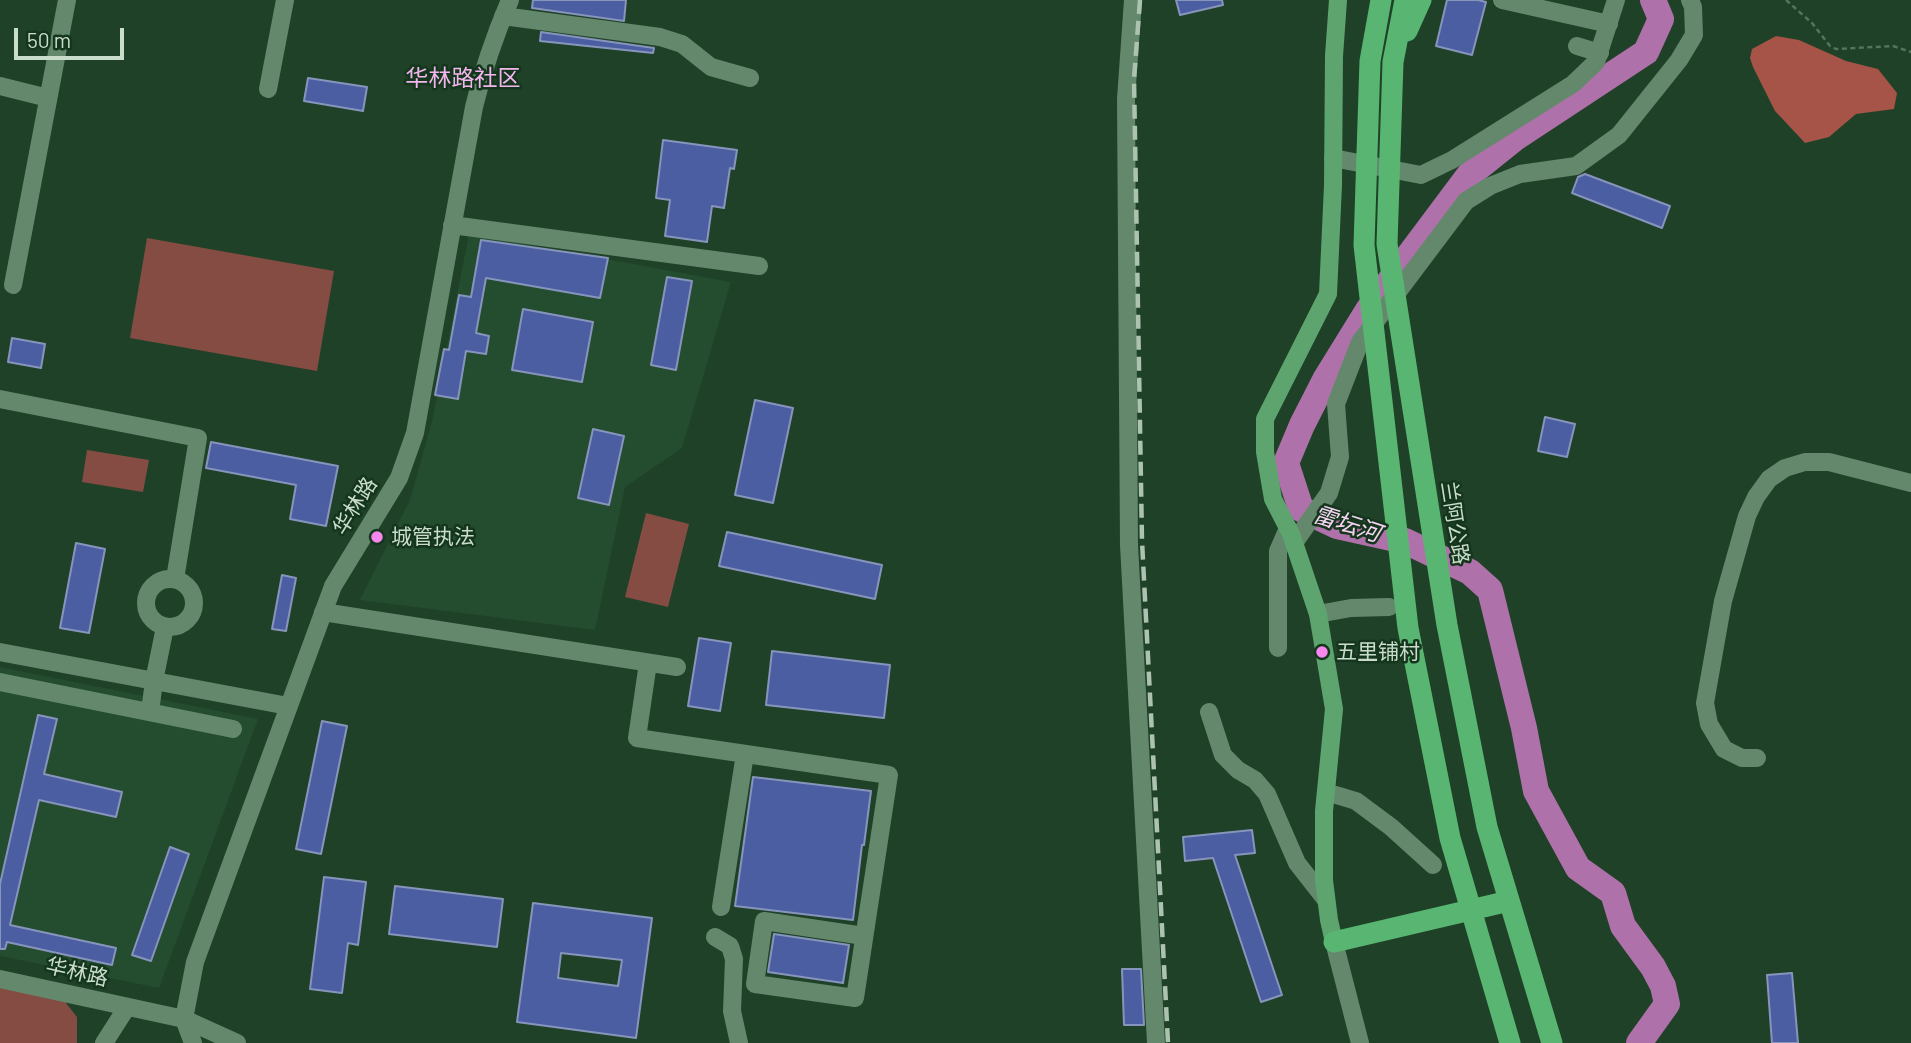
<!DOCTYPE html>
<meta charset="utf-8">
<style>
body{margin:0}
#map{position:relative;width:1911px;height:1043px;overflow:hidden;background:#1f4127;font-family:Barlow,sans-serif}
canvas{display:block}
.scale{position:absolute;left:14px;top:28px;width:110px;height:32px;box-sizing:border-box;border:4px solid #caddcd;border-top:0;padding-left:9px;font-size:21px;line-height:24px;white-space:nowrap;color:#caddcd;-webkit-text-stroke:5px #14361d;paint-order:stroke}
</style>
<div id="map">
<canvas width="1911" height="1043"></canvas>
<div class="scale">50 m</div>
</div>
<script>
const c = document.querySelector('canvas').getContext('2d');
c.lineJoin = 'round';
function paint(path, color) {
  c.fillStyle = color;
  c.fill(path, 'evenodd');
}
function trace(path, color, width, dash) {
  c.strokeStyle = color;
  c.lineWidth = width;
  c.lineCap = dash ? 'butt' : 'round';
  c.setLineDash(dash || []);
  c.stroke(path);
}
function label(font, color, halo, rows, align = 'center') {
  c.font = font + ' Barlow,"Noto Sans SC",sans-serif';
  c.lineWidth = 5;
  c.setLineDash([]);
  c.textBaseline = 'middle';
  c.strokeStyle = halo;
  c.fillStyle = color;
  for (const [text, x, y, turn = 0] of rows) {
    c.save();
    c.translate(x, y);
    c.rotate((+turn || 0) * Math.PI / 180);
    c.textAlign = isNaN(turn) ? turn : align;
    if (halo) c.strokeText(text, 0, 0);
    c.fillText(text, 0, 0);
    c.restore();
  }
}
const built = new Path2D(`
 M469 234 731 282 682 448 625 487 595 630 360 600 410 500 433 417Z
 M0 667 258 719 159 988 0 956Z`);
const green = new Path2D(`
 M147 238 334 271 317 371 130 338Z
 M87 450 149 460 143 492 82 482Z
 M646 513 689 524 668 607 625 597Z
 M0 988 62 998 77 1017V1043H0Z`);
const forest = new Path2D(`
 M1776 36 1799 40 1846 61 1878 69 1897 93 1894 109 1856 114 1829 137 1805 143 1775 111 1753 67 1750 58 1752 49Z`);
const river = new Path2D(`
 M1639 1043 1667 1004 1663 986 1653 967 1623 926 1613 893 1578 868 1536 791 1524 728 1490 590 1470 572 1405 541 1337 526 1301 509 1286 463 1302 425 1326 378 1368 310 1469 175 1514 139 1646 52 1661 19 1653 0`);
const building = new Path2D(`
 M533 0H626L624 21 532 8Z
 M1176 0H1222L1223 5 1180 15Z
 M1447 0H1478L1486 2 1472 55 1436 46Z
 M541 32 654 48 653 53 540 41Z
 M308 78 367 87 363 111 304 101Z
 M663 140 737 150 734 169 730 168 724 208 712 206 707 242 665 236 670 200 656 198Z
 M1585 174 1670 206 1662 228 1572 193 1578 177Z
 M481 240 608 258 600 298 486 278 476 333 489 336 486 354 466 351 458 399 435 395 444 349 449 350 459 295 471 297Z
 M667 277 692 281 676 370 651 365Z
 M523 309 593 322 582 382 512 370Z
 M12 338 45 344 41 368 8 362Z
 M755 400 793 408 773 503 735 495Z
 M1545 417 1575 424 1567 457 1538 451Z
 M593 429 624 436 609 505 578 498Z
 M211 442 338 466 326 526 290 519 296 485 206 468Z
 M727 532 882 565 875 599 719 566Z
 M76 543 105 549 89 633 60 628Z
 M282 575 296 578 286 631 272 629Z
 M699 638 731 643 720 711 688 706Z
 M772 651 890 665 884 718 766 705Z
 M38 715 57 719 44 774 122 792 116 817 39 800 10 925 116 948 112 965 7 942 5 949H0V884Z
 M322 721 347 726 321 854 296 849Z
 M753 777 871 791 864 845H862L853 920 735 906Z
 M1252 830 1255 853 1235 855 1282 995 1261 1002 1213 858 1185 861 1183 837Z
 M170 847 189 854 151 961 132 955Z
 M324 877 366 882 358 945 348 943 342 993 310 989Z
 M395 886 503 899 497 947 389 934Z
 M533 903 652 918 636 1038 517 1022ZM561 953 622 960 618 986 558 978Z
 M774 934 849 945 843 983 768 972Z
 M1122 969H1141L1144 1025H1124Z
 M1792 973 1798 1043H1772L1767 975Z`);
const path = new Path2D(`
 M1786 0 1812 23 1830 46 1836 49 1893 46 1911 52`);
const minor = new Path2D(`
 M1133 0 1126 99 1129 545 1156 1043
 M1502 0 1609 24
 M503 16 660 37 682 44 711 67 750 78
 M1577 46 1600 53
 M0 86 48 98
 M268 89 285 0
 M1333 158 1421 175 1452 160 1573 84 1596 62 1616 0
 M452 225 759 266
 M13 285 67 0
 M0 399 198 438 175 579
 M1294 543 1329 493 1340 457 1336 404 1360 342 1466 201 1490 186 1520 174 1576 166 1619 135 1679 60 1694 35 1693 7 1690 0
 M146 603a24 24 0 1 1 48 0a24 24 0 1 1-48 0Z
 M323 612 677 667
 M1318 614 1351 608 1389 607
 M1278 648V551L1288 528
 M0 652 288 706
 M648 663 637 738 889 775 855 998 755 984 764 921 864 936
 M0 682 233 729
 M150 712 154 681 165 627
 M1209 712 1223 755 1238 770 1255 780 1267 794 1297 863 1326 900
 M1757 758H1742L1724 749 1709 724 1705 703 1723 601 1747 516 1756 497 1769 479 1785 468 1805 462H1829L1911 483
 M1326 792 1356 801 1391 827 1433 865
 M721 907 745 754
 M715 937 730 946 734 959 732 1011 739 1043
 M1334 942 1360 1043
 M0 979 184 1019 237 1043
 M104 1043 127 1007
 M193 1043 184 1019 195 962 333 586 399 478 415 433 474 107C483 70 495 35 510 0`);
const major = new Path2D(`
 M1334 942 1329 920 1324 880V811L1334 709 1318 614 1291 534 1273 499 1265 452V419L1328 294 1333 185 1334 56 1338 0`);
const highway = new Path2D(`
 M1381 0 1370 61 1364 245 1408 628 1450 838 1510 1043
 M1405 0 1393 62 1387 244 1447 625 1487 827 1552 1043
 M1407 31 1421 0
 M1334 942 1509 901`);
const rail = new Path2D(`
 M1140 0 1134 79 1142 541 1168 1043`);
const markers = [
 [377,537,7,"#f688ed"],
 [1322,652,7,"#f688ed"]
];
const streetNames = [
 ["华林路",355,506,-58],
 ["兰阿公路",1455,523,81],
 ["华林路",77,972,13]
];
const poiNames = [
 ["城管执法",391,537],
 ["五里铺村",1336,652]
];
const neighbourhoodNames = [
 ["华林路社区",463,78]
];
const waterNames = [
 ["雷坛河",1347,524,18]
];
paint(built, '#234d2e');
paint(green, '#844c43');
paint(forest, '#a55447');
trace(river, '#af71a9', 26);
paint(building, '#4b5ea1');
trace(building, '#8794bc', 2);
trace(path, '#56735c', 2.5, [5, 3.5]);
trace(minor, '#63886b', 18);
trace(major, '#5da46f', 18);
trace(highway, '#59b672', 21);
trace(rail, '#adc3b1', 4.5, [14, 7]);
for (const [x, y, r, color] of markers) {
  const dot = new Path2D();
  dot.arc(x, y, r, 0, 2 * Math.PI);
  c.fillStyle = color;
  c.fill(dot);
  trace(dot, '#14361d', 2.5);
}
label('21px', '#caddcd', '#14361d', streetNames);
label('21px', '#caddcd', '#14361d', poiNames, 'left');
label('23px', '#f3b6ec', '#14361d', neighbourhoodNames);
label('italic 23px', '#f6d3f2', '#14361d', waterNames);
</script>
